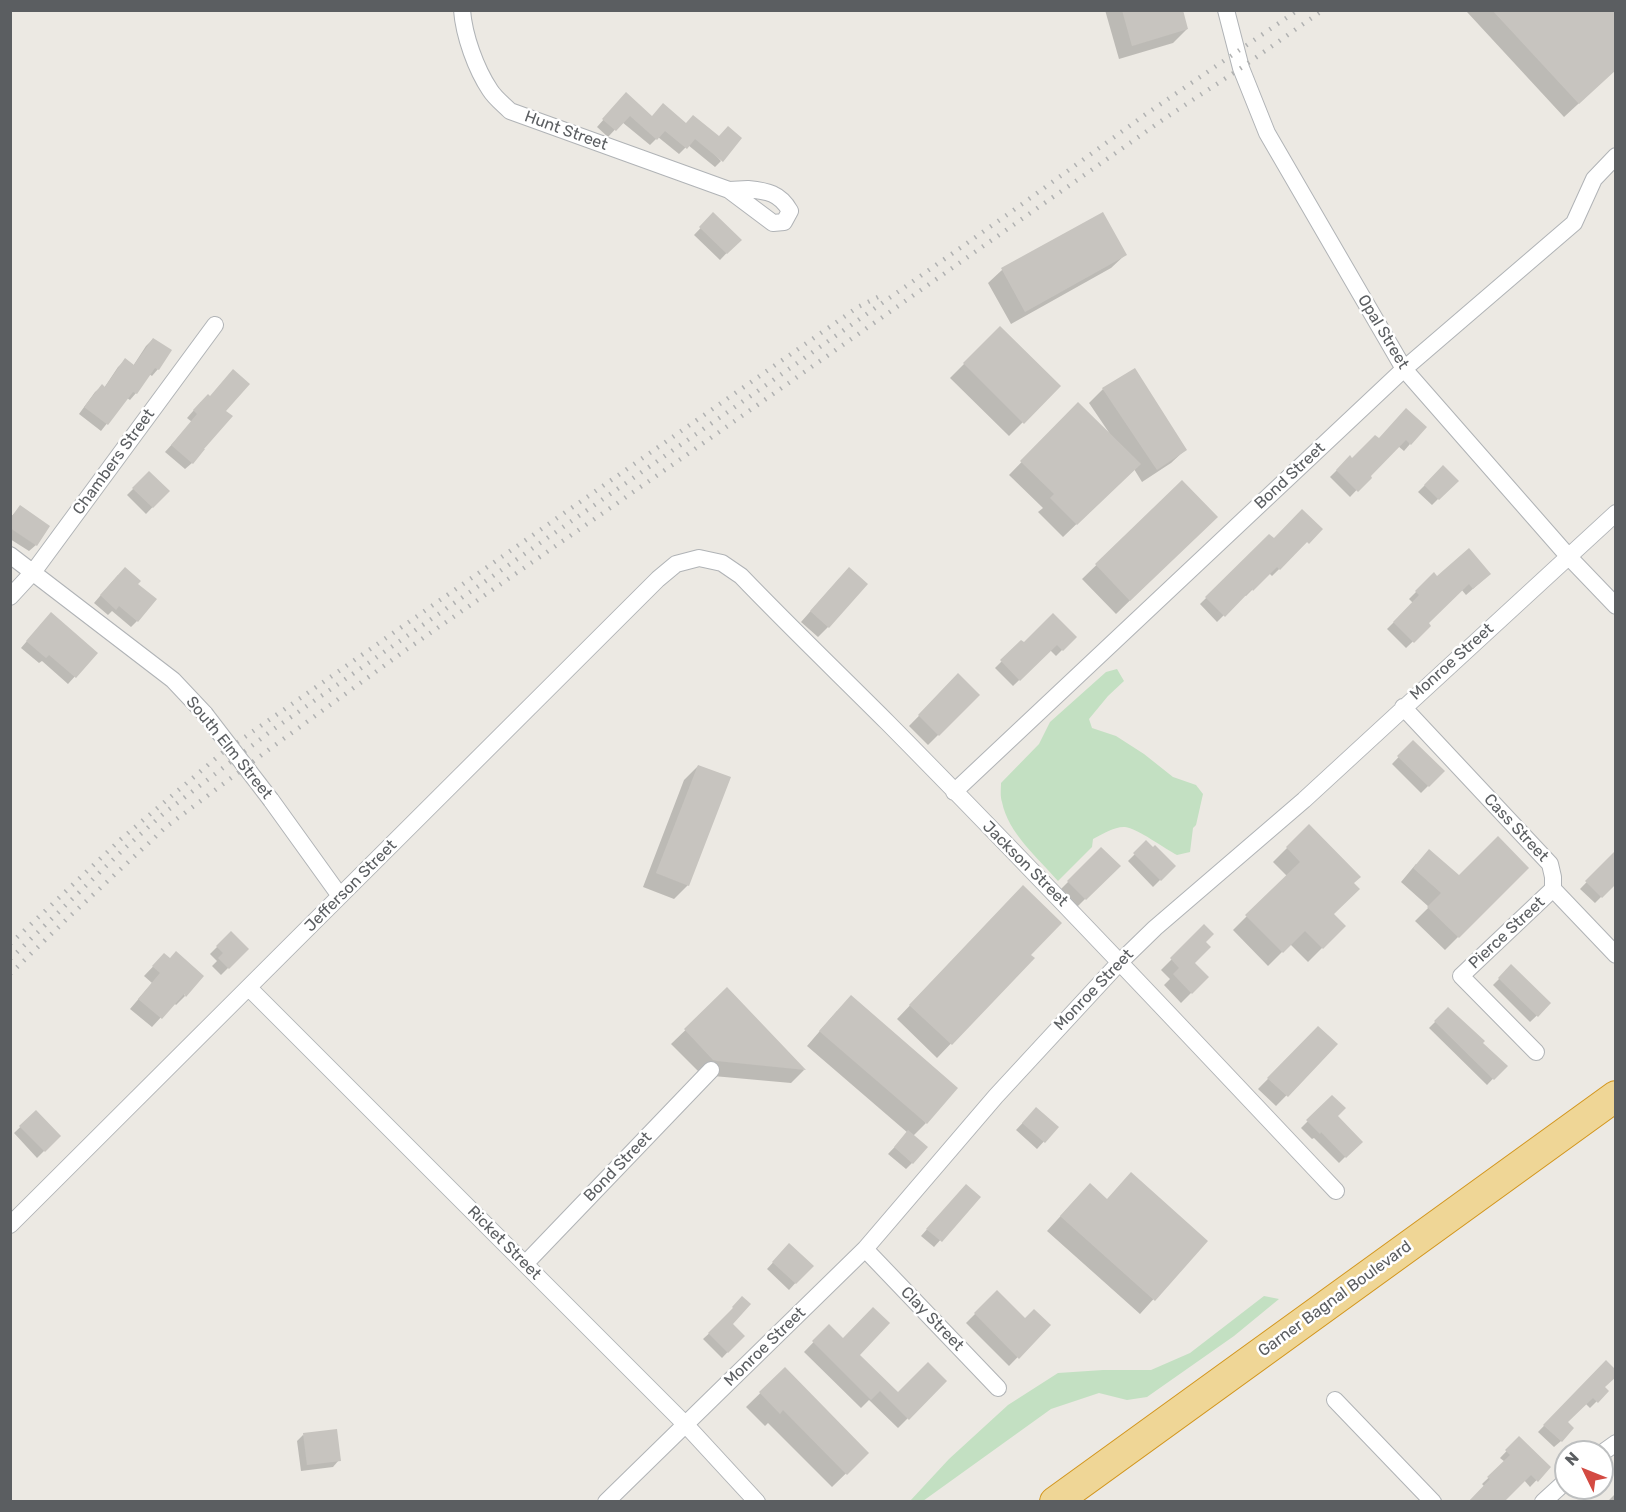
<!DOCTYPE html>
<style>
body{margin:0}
#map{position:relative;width:1626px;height:1512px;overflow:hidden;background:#ece9e3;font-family:Rubik,sans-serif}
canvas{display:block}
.frame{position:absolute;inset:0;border:12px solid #5b5e61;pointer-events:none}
.north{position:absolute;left:1554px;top:1440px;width:60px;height:60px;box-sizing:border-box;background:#fff;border:2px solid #bdbfc0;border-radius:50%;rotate:313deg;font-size:16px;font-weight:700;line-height:24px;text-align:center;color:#5b5e61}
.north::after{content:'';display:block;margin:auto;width:21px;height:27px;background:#d34a42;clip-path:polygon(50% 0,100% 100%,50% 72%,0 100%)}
</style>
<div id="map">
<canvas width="1626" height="1512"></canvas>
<div class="frame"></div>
<div class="north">N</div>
</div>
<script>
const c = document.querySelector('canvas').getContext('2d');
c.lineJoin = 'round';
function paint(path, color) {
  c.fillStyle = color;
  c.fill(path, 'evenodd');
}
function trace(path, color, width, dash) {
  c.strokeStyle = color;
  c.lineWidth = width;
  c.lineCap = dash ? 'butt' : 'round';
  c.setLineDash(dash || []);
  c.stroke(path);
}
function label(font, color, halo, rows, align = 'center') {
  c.font = font + ' Rubik,sans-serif';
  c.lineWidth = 5;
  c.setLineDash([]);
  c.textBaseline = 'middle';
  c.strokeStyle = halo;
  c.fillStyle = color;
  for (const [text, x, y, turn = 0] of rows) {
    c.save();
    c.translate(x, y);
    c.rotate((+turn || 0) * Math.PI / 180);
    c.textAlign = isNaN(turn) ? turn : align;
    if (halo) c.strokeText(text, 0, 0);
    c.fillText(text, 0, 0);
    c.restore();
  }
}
const green = new Path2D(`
 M1117 669 1124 681 1108 696 1089 719 1092 728 1116 736 1144 754 1173 777 1196 785 1203 794 1196 825 1193 828 1190 852 1177 855C1165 849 1137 828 1125 827 1116 826 1102 834 1093 839L1092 847 1058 881C1038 858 1008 833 1002 802 1000 796 1001 789 1001 783L1039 744 1050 722 1106 672Z
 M1264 1296 1279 1299 1234 1336 1147 1397 1127 1400 1099 1393 1051 1409 923 1501H910L949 1459 1008 1405 1058 1373 1103 1370H1151L1190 1353Z`);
const shadow = new Path2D(`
 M1105 10H1181L1187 29 1173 43 1119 59Z
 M1469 10H1616V69L1564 117 1467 12Z
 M620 101 652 117 686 124 721 161 715 167 688 145 679 154 658 137 650 145 622 122 608 137 597 127Z
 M713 215 739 240 720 260 694 235Z
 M1125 255 1111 268 1011 324 988 283 1002 270Z
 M1000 328 1059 386 1009 436 950 378Z
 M153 339 158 369 152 376 149 374 136 393 130 400 127 398 101 431 79 414 95 392 102 386 104 388 118 367 125 360 133 366 146 346Z
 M1103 389 1185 450 1171 463 1142 482 1134 469 1063 537 1038 512 1043 508 1009 475 1078 404 1110 434 1089 403Z
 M201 402 224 411 192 463 185 469 165 452 192 422 187 418Z
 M1400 416 1410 444 1404 451 1398 446 1350 497 1330 477 1350 457 1352 460 1378 440Z
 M1443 467 1456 481 1432 505 1418 492Z
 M149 473 168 491 146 514 127 495Z
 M1182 482 1216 517 1116 614 1082 579Z
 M20 507 36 545 29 551 10 539V518Z
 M1320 529 1272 576 1269 573 1246 596 1244 595 1217 622 1200 604 1269 536 1274 540Z
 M1434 574 1437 578 1483 580 1466 595 1461 589 1426 623 1429 626 1406 648 1387 629 1413 603 1409 599Z
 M118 575 136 584 137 621 131 627 112 611 108 615 94 603Z
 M839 579 828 627 818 637 801 622Z
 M44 621 96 653 68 684 42 661 39 663 21 648Z
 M1075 637 1056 656 1050 650 1013 686 995 668 1021 642 1024 644Z
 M958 676 978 695 928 745 909 726Z
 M1413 742 1443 771 1421 793 1392 764Z
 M698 766 688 885 674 899 643 887 684 780Z
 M1309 826 1353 884 1332 914 1344 926 1308 962 1290 944 1268 966 1233 930 1287 876 1273 862Z
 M1146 843 1174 866 1153 887 1128 861Z
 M1101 849 1118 866 1075 909 1058 892Z
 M1613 855 1616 882 1595 903 1580 889Z
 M1416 864 1459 877 1527 868 1445 950 1415 921 1429 907 1401 882Z
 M1009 901 1029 955 1033 958 937 1058 897 1019Z
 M1204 927V942L1193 963 1207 977 1181 1003 1164 985 1170 979 1161 970Z
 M231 933 247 949 221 975 212 966 217 961 210 954Z
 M164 955 185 996 176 1005 174 1003 152 1027 130 1009 152 983 144 976Z
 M1511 967 1549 1004 1530 1022 1493 985Z
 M727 990 804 1070 791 1083 702 1075 671 1044Z
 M1448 1009 1505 1066 1487 1085 1429 1028Z
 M837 1011 926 1123 913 1136 912 1163 906 1169 888 1154 908 1133 807 1046Z
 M1318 1028 1336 1045 1276 1106 1258 1089Z
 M1332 1097 1336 1116 1360 1142 1339 1163 1314 1138 1312 1139 1301 1128Z
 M36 1112 59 1136 37 1158 14 1133Z
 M1030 1115 1057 1127 1037 1149 1016 1130Z
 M960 1192 979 1197 934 1247 921 1236Z
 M1076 1199 1206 1241 1140 1314 1047 1231Z
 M789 1245 811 1266 789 1290 767 1269Z
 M997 1292 1025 1320 1049 1325 1009 1366 966 1323Z
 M742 1298 731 1324 743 1336 722 1358 703 1339 729 1315 728 1314Z
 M829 1326 898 1394 945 1381 898 1428 869 1400 861 1408 804 1352Z
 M1606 1362 1603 1387 1607 1391 1590 1408 1585 1403 1566 1422 1561 1441 1554 1447 1538 1432Z
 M785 1369 867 1453 832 1487 768 1423 765 1426 746 1407Z
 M303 1435 339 1460 333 1467 301 1471 297 1441Z
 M1519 1438 1549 1467 1530 1487 1524 1480 1485 1487 1482 1484 1505 1462 1500 1458Z
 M1616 1493V1502H1607Z`);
const building = new Path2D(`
 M1122 10H1183L1188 29 1132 46Z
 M1492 10H1616V70L1579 104Z
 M626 92 652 116 663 103 686 123 693 115 719 136 728 126 742 138 723 162 695 139 687 149 665 131 657 140 630 116 616 131 602 119Z
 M713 212 742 240 727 254 699 227Z
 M1103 212 1127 255 1025 312 1001 268Z
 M1000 326 1061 386 1024 424 963 363Z
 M153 338 172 350 159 370 155 368 137 394 133 392 108 425 84 407 102 384 105 387 125 358 134 365Z
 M1135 368 1187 450 1157 470 1102 388Z
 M233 369 250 384 226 411 233 416 204 449H205L193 464 171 445 197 414 193 410 208 394 210 396Z
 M1078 402 1141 464 1077 525 1050 498 1054 494 1020 461Z
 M1406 408 1427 427 1411 445 1406 440 1371 476 1372 478 1358 492 1336 470 1350 455 1352 458 1375 435 1379 438Z
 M1443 465 1459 481 1439 500 1424 485Z
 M149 471 170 491 153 508 132 488Z
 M1182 480 1218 517 1130 601 1095 564Z
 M20 505 50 526 37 546 10 528V519Z
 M1302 509 1323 529 1309 544 1307 542 1280 570 1277 567 1253 591 1252 589 1225 617 1205 597 1269 534 1274 538Z
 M1469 548 1491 574 1473 589 1469 584 1429 623 1431 626 1414 643 1393 622 1419 595 1415 591 1434 572 1437 576Z
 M125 567 141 581 138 584 157 599 138 622 119 606 116 610 100 595Z
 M849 567 868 584 829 628 810 611Z
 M51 612 98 653 76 678 49 655 46 658 26 641Z
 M1053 613 1077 637 1063 651 1057 645 1020 681 1000 660 1021 640 1024 642Z
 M958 673 980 695 939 736 918 715Z
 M1413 740 1445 771 1429 787 1397 756Z
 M698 765 731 777 689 886 656 873Z
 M1309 824 1361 877 1354 883 1360 889 1334 914 1346 926 1323 949 1305 931 1283 953 1245 915 1300 862 1286 847Z
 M1498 836 1529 868 1459 938 1427 907 1441 893 1413 868 1429 849 1459 875Z
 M1146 840 1153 847 1155 845 1176 866 1161 881 1133 853Z
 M1101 847 1121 866 1086 900 1067 881Z
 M1616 850V884L1602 898 1585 881Z
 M1023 885 1062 923 1031 955 1035 958 952 1045 909 1005Z
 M1204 924 1214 934 1206 942 1211 947 1195 963 1209 977 1192 994 1173 974 1179 968 1170 958Z
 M231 931 249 949 229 969 218 958 223 953 216 946Z
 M176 951 204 976 186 997 184 994 162 1019 138 999 160 973 152 966 164 953 170 958Z
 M1511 964 1551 1003 1538 1017 1498 978Z
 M727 987 806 1070 717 1061 713 1060 684 1029Z
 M851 995 958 1088 927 1124 819 1031Z
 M1448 1007 1485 1041 1483 1043 1508 1066 1494 1080 1434 1021Z
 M1318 1026 1338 1044 1288 1097 1267 1078Z
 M1332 1095 1346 1108 1338 1116 1363 1142 1346 1158 1321 1132 1320 1134 1306 1120Z
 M1036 1107 1059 1127 1045 1143 1022 1123Z
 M36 1110 61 1136 45 1152 19 1126Z
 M908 1130 928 1147 913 1164 894 1147Z
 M1131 1172 1208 1241 1155 1301 1060 1216 1090 1183 1107 1199Z
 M966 1184 981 1197 942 1242 926 1229Z
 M789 1243 814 1266 796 1284 772 1262Z
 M997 1290 1025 1318 1034 1309 1051 1325 1019 1359 974 1313Z
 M742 1296 751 1304 733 1324 745 1336 728 1353 708 1333 733 1308 732 1307Z
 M873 1307 890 1323 860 1355 898 1392 928 1362 947 1381 909 1420 880 1391 871 1400 812 1341 829 1324 843 1338Z
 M1606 1360 1616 1370V1377L1605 1387 1609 1391 1598 1403 1593 1398 1568 1422 1574 1428 1562 1442 1543 1425Z
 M785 1367 869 1453 847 1475 783 1410 780 1414 759 1392Z
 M337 1429 341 1461 307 1465 303 1433Z
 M1519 1436 1551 1467 1538 1482 1531 1475 1504 1502H1468L1490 1479 1487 1477 1510 1455 1505 1450Z`);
const street = new Path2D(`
 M462 10C464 36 476 69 490 90 495 98 503 104 510 111L729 190
 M1226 10 1241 68 1267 133 1404 369 1568 556 1616 606
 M748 189C767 191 780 193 790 211L784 222 773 223 729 190Z
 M10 555 173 680 205 714
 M10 597 34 571 215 325
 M1403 707 1550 864 1553 877V889L1616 955
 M954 792 1404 369 1574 223 1594 179 1616 156
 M271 800 340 896
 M249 988 686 1425 757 1502
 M1536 1052 1461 976 1553 889
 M10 1225 658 579 676 564 699 558 722 563 741 576C789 626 839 674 888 723 1040 877 1188 1034 1336 1191
 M865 1249 998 1388
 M525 1264 711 1070
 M1335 1400 1433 1502
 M1602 1453 1616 1443
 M606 1502 865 1249 996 1096 1119 963 1155 928 1304 800 1616 513
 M1543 1502 1566 1481`);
const highway = new Path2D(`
 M1055 1502 1616 1096`);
const rail = new Path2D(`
 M10 944 121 839 222 753 858 307 882 295
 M10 959 124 849 163 814 271 731 752 395 1011 212 1146 114 1298 10
 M10 974 68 918 166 827 271 748 403 652 675 463 1164 119 1241 68 1323 10`);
const streetBridge = new Path2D(`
 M205 714 271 800`);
const streetNames = [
 ["Hunt Street",566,131,20],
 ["Opal Street",1383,332,59],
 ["Chambers Street",114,462,-54],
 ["Bond Street",1290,476,-43],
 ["Monroe Street",1452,662,-42],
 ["South Elm Street",229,748,51],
 ["Cass Street",1516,828,47],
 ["Jackson Street",1025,864,45],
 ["Jefferson Street",351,886,-45],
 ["Pierce Street",1507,933,-43],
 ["Monroe Street",1094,990,-46],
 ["Bond Street",618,1167,-46],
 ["Ricket Street",504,1243,45],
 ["Garner Bagnal Boulevard",1335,1299,-36],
 ["Clay Street",932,1319,46],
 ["Monroe Street",765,1347,-44]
];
paint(green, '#c3e0c2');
paint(shadow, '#0003');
paint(building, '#c7c4bf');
trace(street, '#b0b3b6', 18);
trace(highway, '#d2951c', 32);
trace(street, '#fff', 16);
trace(highway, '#efd696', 30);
trace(rail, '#b1b2b2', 4.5, [1.5, 8]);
trace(streetBridge, '#b0b3b6', 18, []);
trace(streetBridge, '#fff', 16);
label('16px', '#5b5e61', '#fff', streetNames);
</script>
